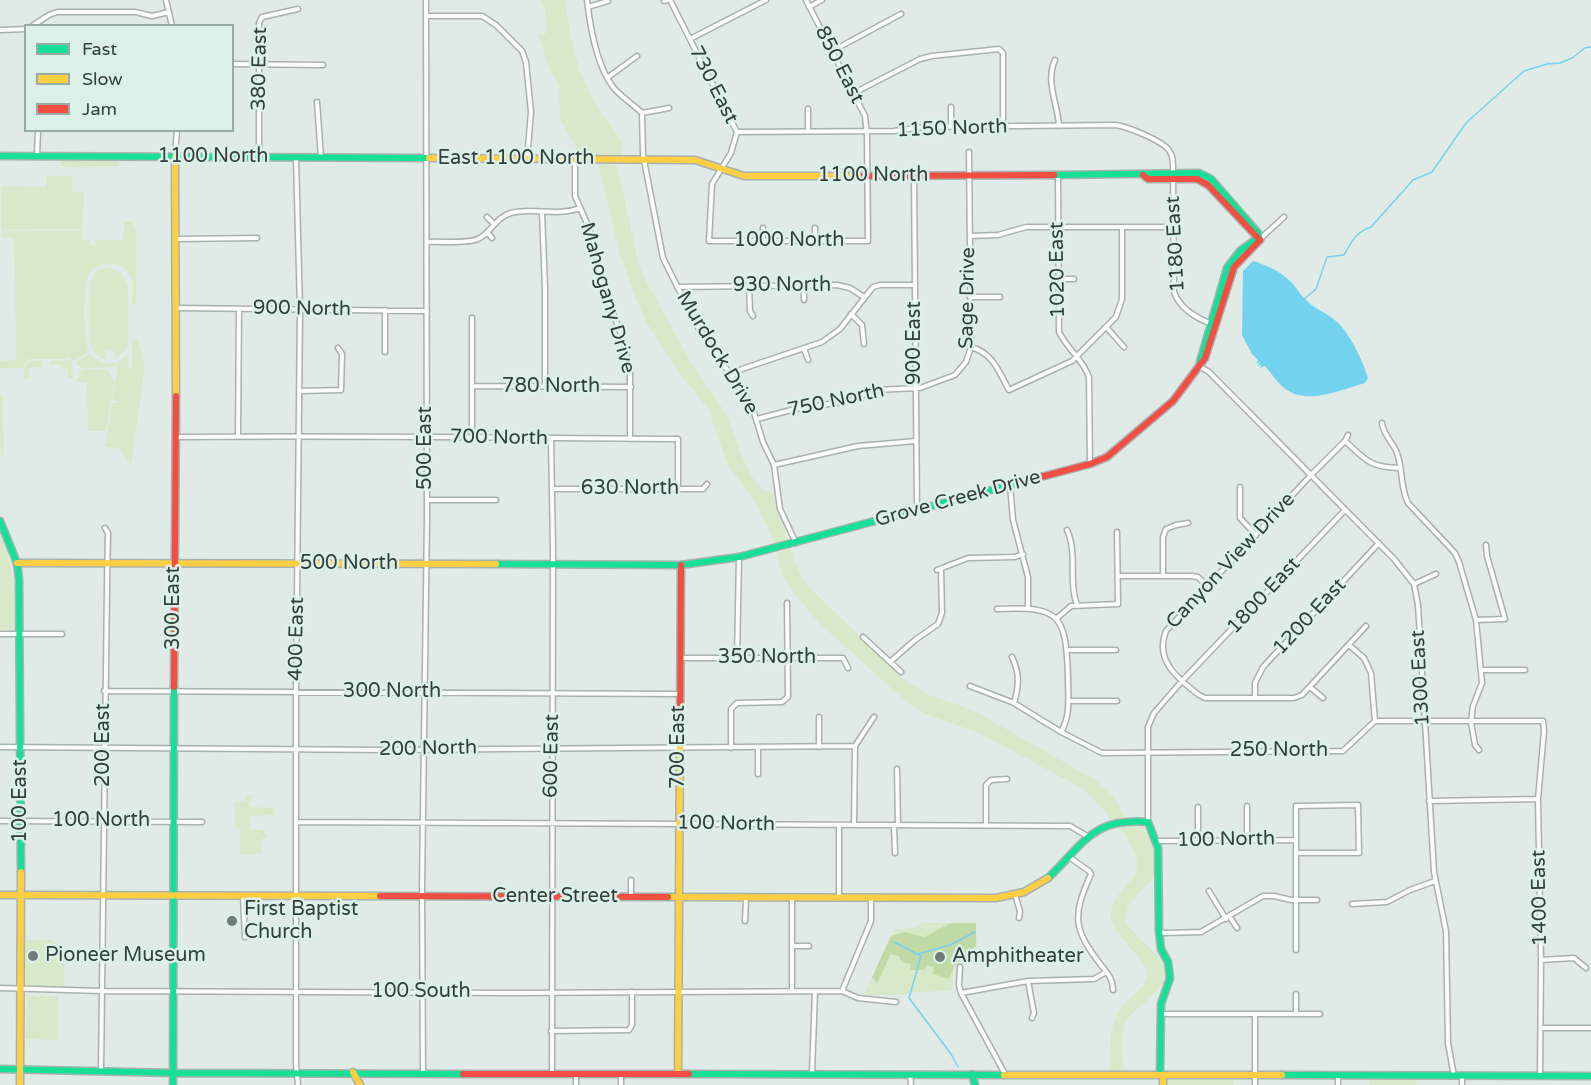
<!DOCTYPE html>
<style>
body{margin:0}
#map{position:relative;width:1591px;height:1085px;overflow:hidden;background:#e0ebe8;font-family:"Varela Round",sans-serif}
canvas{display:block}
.legend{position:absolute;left:24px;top:24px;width:210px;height:108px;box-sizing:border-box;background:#dbf0e9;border:2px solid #99a9a3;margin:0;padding:8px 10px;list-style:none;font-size:18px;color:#353e3b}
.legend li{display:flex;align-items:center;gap:12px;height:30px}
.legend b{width:30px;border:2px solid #99a9a3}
</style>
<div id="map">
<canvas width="1591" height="1085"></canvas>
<ul class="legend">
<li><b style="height:8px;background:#16e098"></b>Fast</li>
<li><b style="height:8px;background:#ffcf43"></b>Slow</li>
<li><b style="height:8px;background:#f24e42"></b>Jam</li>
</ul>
</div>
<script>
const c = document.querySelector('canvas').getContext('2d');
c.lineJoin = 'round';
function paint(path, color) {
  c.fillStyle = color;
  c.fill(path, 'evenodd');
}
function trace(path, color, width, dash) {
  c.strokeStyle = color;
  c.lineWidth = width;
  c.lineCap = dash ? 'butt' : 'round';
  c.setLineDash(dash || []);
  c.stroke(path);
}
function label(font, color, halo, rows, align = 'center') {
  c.font = font + ' "Varela Round",sans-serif';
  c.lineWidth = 5;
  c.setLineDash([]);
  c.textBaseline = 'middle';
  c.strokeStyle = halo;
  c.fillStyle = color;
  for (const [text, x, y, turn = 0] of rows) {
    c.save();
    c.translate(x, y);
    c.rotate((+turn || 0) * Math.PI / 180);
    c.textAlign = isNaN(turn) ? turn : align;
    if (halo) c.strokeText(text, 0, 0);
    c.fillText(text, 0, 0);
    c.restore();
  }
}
const green = new Path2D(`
 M541 0H565L571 37 580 73 595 104 621 141 622 155 580 154 560 119 559 84 550 71 538 34 547 33 545 10Z
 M60 161H119V167H64Z
 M598 164 617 165 639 265 647 283 691 362 727 415 740 452 751 475 761 489 774 494C774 510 789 530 786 541L774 545 769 530 758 507 728 465 708 409 676 369 647 323 636 299 620 255Z
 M47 176H72V192H84L83 229 1 230V186L46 187Z
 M124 222H132L136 229V304L132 303C132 296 134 287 132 280 127 261 101 258 90 273 82 284 83 339 89 352L74 361 67 357 66 359H28L23 368H0V361L16 360 15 260H14L13 238 1 237V231L83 230V239L90 240V246H95V240H123Z
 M107 267 121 272 128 285V342L124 352 114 359V351L106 350V360L94 354 90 342V285L95 272Z
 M135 339H137L145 366 131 466 120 448 105 447 109 423 117 422 109 421 112 403 120 402 112 400 118 362 128 354V367L132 368V342Z
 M89 353 102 363H116L115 367 82 368 75 363Z
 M42 360 43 367 29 368V379H33H24V368L29 361Z
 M70 360 72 362 73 378H68V369H62L61 365 50 364V361Z
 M107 369 114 382 106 431H88L87 383 75 382 82 370Z
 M0 395H3L4 455H0Z
 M0 535C14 566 15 596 15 630H0Z
 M790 549 794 561 806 584 907 682 929 695 959 705 978 713 1097 781 1113 797 1126 817 1109 820 1107 813 1083 789 977 732 930 716 914 707 900 696 819 623 797 597 782 575 776 553Z
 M246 795H253L250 807 275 808V815L250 816V830H263L267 838 261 839 262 854 240 855V830L235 827V801H245Z
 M1140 827 1144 828 1153 848 1154 877 1128 906 1125 920C1133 937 1156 948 1163 966 1172 993 1132 1004 1125 1025 1120 1040 1123 1056 1124 1071H1110C1110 1046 1108 1022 1126 1002 1133 995 1144 988 1147 978 1151 959 1112 939 1111 916 1111 909 1114 901 1118 895 1123 888 1131 881 1135 874 1143 859 1128 839 1120 828Z
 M922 923H976L977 951 954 967 952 991 908 992 907 995H864L894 930 917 927Z
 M25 940H49L64 946V987H27L25 984Z
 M27 996H58V1040L26 1039Z
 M1416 1079V1085H1369V1080Z
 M1167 1080H1233V1085H1167Z`);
const forest = new Path2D(`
 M951 923H976V946L954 966 949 979 933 974 934 967 927 965 924 970H911L910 964 901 962 899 956 891 954 877 983 872 977 891 936 905 932 924 937Z`);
const water = new Path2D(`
 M1253 261C1266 265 1280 271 1290 281 1296 286 1299 294 1305 299 1313 308 1323 311 1332 318 1348 328 1363 361 1368 378L1365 383C1340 390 1307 406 1284 388 1277 382 1271 373 1265 366L1260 368 1261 365 1258 366 1260 362 1256 364 1258 360 1252 354 1242 335 1243 271Z`);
const stream = new Path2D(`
 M1303 300 1316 289 1327 257 1344 255C1352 241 1356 232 1371 227L1413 180 1432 172 1466 123 1524 71 1547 64 1560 63 1572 58 1585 48 1591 47
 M894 942 921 956 909 998 951 1054 958 1067
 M918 954 950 945 975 932`);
const street = new Path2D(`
 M166 0 172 26
 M587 0C590 26 597 66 613 87 621 97 633 104 642 113L643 155 663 258 697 326 752 406 763 442 774 465 780 509 796 543
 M670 0 737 132 731 153 712 184 709 241H868L867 136 865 116 806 0
 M664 1 667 0
 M588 7 608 1
 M809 7 822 0
 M426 16H482L496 25 522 51 526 62 531 112 527 159
 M32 26 49 15 57 12H135L152 16 169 12
 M0 30 26 29
 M690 39 766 0
 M832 51 901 14
 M1055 60C1045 82 1058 104 1059 126
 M232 64 323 65
 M607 78 637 56
 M854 93 920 59 932 56 999 49 1003 53V126
 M317 102 321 158
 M951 107V127
 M642 113 669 108
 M808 131V109
 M737 132 894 131 923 127 1116 125C1128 127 1161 140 1169 150 1173 156 1173 162 1173 169L1174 292C1180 309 1196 318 1212 324
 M37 156 38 130
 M175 157 177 130
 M259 157V23L262 17 298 9
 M296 158 300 310 296 692V1064L298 1085
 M573 159 575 166V196L589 228 605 291 623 340 630 368V439
 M1058 175 1059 332C1067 349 1083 359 1089 377L1090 464
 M914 176 917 510
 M542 213 545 288V386
 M487 217 494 224
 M815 228V241
 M487 232 492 238
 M970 236 998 235 1026 227H1174
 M177 239 257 238
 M1260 239 1284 217
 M763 241V228
 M427 242C440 241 467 244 478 239 491 233 496 217 511 213 534 207 557 217 580 208
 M1058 279H1074
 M749 286 750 311 753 316
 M804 286V300
 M677 287 837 285 850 288 864 297
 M970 297H1000
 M178 308 427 311
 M851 314 862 325 864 344
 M472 318V436
 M1107 328 1124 347
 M971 347C993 353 999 372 1009 390L1072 361 1116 317 1122 299V227
 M804 348 808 360
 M385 352V310
 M1199 366 1209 372 1394 559 1414 584 1418 605 1434 872 1446 931 1448 1043 1454 1076
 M732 375 742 369 822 342 840 329 873 287 880 285H915
 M472 386 631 387
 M300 391 341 390 342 354 338 348
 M757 419 795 409 850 401 874 390 920 388 955 375 966 362 971 347 969 152
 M1382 423C1383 435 1393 442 1397 453 1403 469 1400 487 1408 503L1455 553 1459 562 1476 620 1482 683 1473 706 1471 722 1475 745 1479 750
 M1348 435 1345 441 1311 475 1166 631C1154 660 1178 679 1199 695L1205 698H1294L1302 695 1366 626
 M238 436 239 309
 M176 437C343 435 511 438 678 439V489
 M551 439 553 548 552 1073
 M1345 441C1366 460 1369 467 1399 468
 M774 465 858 446 916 441
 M1010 485 1013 520 1028 577V608
 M1240 487V518L1256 535
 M552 489H703L707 484
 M427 500H496
 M1067 530C1078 554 1068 581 1077 605
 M937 570 968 558 1015 557 1023 554
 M1118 576H1192L1198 577 1208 587
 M1163 576V537L1166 529 1176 525 1188 523
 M1414 584 1436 574
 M997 609C1060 606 1066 614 1068 677 1068 696 1071 715 1061 732
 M1056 619 1071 606 1118 604 1117 532
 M1476 620 1505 619 1487 556 1486 545
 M0 634H62
 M863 637 901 672
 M1349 645 1364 658 1371 673 1375 721
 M1067 650H1116
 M1012 657C1020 674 1019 686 1014 703
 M681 658H843L848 668
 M737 658 739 557
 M890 662 915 640 938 624 942 613 941 569
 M1481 670H1525
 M970 686 1014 703 1061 732 1102 753 1343 751 1375 721H1543L1544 731 1538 799 1541 960 1540 1075
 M1310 687 1323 698
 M104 691 680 694
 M1255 698V683L1263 667 1379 543
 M1068 701H1117
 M819 717V747
 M0 747 387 750 855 746
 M731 748V709L737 703 782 702 788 697 787 603
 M758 748V774
 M897 769 898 825
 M1429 801 1538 799
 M1247 806V840
 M1198 807V841
 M0 821 202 822
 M297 822 1070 826 1087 836
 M1148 822V727L1154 713 1182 681 1345 510
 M839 825V897
 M854 825 855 746 874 717
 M894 825 895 853
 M986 825V785L991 780 1007 779
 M1156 841 1295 840
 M1296 853H1359L1358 805 1296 806V950
 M1069 857 1089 871 1091 874C1072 916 1073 929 1101 965 1108 974 1113 979 1113 990
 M631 880V897
 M1209 891 1226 919
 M1015 895 1020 911 1019 918
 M243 896 245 937
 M1352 904 1387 902 1410 890 1435 881
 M1230 917 1237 928
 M745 921 746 898
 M1159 932 1165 933 1201 932 1263 896H1274L1291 900H1317
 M792 946H809
 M1541 960 1574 958 1586 968
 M960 967 959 985 961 993 1005 1074
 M1028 981 1034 1013 1032 1018
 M0 988 102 991 515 993 842 991 858 998 896 1002
 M792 991V897
 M842 991 871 921V898
 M961 993 1028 981 1094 979 1106 972
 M1296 994V1014
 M1161 1014H1320
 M1541 1028H1591
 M551 1031 629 1030 632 1025V992
 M101 1071C104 891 104 712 108 533L105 528
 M423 1073 422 888 427 518 426 0
 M812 1073 815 991
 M576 1074V1085
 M621 1074V1085
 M910 1074 911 1085
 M1255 1085V1014
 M1338 1085V1075
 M1462 1085V1077`);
const fast = new Path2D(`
 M0 156 429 158
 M1054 175 1199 173 1211 179 1258 233 1260 240
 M1200 362 1227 268 1240 251 1255 240H1260
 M0 521 17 563 19 579 21 872
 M496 564 681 565 739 557 1022 482
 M1048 878C1085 843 1091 818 1148 822L1158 848 1159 931 1161 949 1168 962 1170 978 1161 1004 1160 1075
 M0 1069 173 1073 463 1074
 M689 1074 1004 1075
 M972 1074 975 1085
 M1282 1075 1591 1076
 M173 1085 174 687`);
const slow = new Path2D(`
 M175 157 176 396
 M429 158 695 160 744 176H853
 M17 563 496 564
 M0 895 380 896
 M668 897 996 898 1024 892 1048 878
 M353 1072 360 1085
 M678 1074 680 731
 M1004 1075H1282
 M1163 1075V1085
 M20 1085 21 872`);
const jam = new Path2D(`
 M1143 175 1148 179H1197L1208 185 1259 239
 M853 176 1054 175
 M1022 482 1090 464 1107 457 1173 401 1205 358 1234 267 1260 240
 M174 687 176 396
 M680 731 681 565
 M380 896 668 897
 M463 1074H689`);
const markers = [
 [232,921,6,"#717b78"],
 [33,956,6,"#717b78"],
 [940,957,6,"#717b78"]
];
const streetNames = [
 ["850 East",839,65,63],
 ["380 East",260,69,-89],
 ["730 East",713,85,63],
 ["1150 North",952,129,-2],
 ["1100 North",213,157],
 ["East 1100 North",516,159],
 ["1100 North",873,176],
 ["1000 North",789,241],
 ["1180 East",1176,244,-93],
 ["1020 East",1058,270,-91],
 ["930 North",782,286],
 ["Mahogany Drive",607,298,74],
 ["Sage Drive",968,298,-89],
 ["900 North",302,309,1],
 ["900 East",915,343,-90],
 ["Murdock Drive",717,353,59],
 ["780 North",551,387],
 ["750 North",836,401,-12],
 ["700 North",499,438,1],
 ["500 East",426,448,-90],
 ["630 North",630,489],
 ["Grove Creek Drive",958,499,-15],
 ["Canyon View Drive",1231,561,-47],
 ["500 North",349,564],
 ["1800 East",1264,596,-47],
 ["300 East",174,608,-90],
 ["1200 East",1310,617,-47],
 ["400 East",297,639,-89],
 ["350 North",767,658],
 ["1300 East",1421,678,-93],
 ["300 North",392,692],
 ["200 East",104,745,-90],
 ["700 East",679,747,-90],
 ["200 North",428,749,-1],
 ["250 North",1279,751],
 ["600 East",552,756,-89],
 ["100 East",21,801,-90],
 ["100 North",101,821],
 ["100 North",726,824,1],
 ["100 North",1226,840,-1],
 ["Center Street",555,897],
 ["1400 East",1540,898,-91],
 ["100 South",421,992]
];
const poiNames = [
 ["First Baptist",244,910],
 ["Church",244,933],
 ["Pioneer Museum",45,956],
 ["Amphitheater",952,957]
];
paint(green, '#d8e9c9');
paint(forest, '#c1d9a5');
paint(water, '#73d2ee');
trace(stream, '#73d2ee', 1.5);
trace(street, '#a9b1af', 7);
trace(fast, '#a9b1af', 9);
trace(slow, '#a9b1af', 9);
trace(jam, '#a9b1af', 9);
trace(street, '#fafcfc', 4);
trace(fast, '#16e098', 6);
trace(slow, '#ffcf43', 6);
trace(jam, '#f24e42', 6);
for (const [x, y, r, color] of markers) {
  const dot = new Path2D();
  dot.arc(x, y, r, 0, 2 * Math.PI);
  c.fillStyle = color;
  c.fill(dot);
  trace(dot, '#dbf0e9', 2);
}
label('20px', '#353e3b', '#dbf0e9', streetNames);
label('20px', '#353e3b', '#dbf0e9', poiNames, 'left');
</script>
